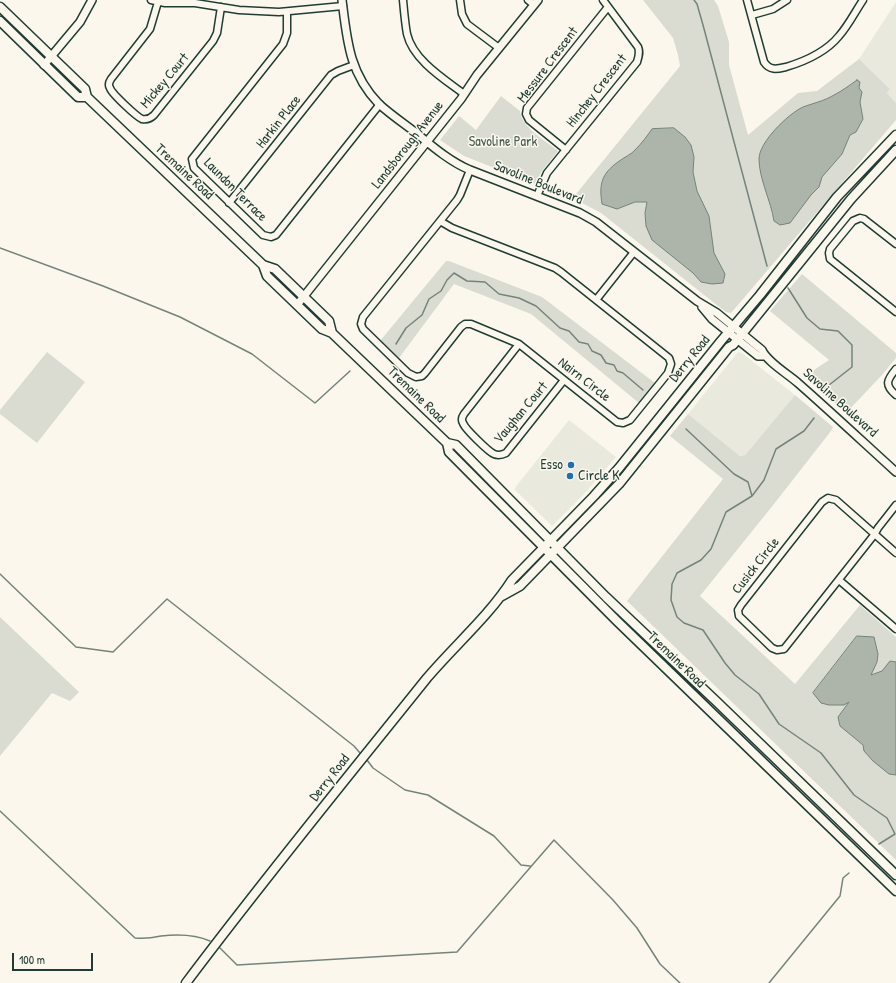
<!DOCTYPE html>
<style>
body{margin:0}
#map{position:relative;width:896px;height:983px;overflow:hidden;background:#fbf7ec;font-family:"Patrick Hand",sans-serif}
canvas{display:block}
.scale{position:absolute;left:12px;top:953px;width:81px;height:18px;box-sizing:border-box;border:2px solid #1f3d34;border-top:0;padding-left:5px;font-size:12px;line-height:14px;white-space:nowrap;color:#1f3d34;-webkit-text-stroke:3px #fbf7ec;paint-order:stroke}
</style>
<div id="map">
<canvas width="896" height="983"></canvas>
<div class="scale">100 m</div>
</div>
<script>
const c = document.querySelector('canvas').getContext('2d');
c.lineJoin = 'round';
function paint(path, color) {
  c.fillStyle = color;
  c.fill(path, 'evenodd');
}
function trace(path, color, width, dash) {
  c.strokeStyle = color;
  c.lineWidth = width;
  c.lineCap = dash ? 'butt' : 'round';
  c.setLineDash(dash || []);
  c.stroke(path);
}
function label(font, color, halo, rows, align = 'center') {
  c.font = font + ' "Patrick Hand",sans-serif';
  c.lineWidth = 3;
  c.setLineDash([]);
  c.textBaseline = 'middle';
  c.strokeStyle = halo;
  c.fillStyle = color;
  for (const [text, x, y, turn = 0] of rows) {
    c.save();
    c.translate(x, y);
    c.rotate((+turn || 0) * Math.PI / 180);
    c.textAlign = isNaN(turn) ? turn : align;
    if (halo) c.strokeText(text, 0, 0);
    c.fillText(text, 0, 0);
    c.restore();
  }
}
const built = new Path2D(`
 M896 2V103L887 93 890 89 859 59Z
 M738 352 742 353 795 395 745 455 740 456 688 414Z
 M569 420 616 457 584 494 552 526 514 489Z`);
const green = new Path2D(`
 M643 0H714L718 6 729 42V65L748 135 798 93 817 91 859 59 890 89 887 93 896 103V120L731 313 726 312 718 306 601 213 582 203 572 199 680 66 678 55 673 38Z
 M501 96 520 111C521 127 546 141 558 151L542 171 535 184 464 156 440 140 459 116 476 130Z
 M446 261H449L542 297 655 383 639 403 531 314 454 284 399 358 380 341Z
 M802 274 896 353V358L882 375 847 412H845L805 376 829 360 770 311Z
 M47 352 85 382 37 443 0 414V410Z
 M795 395 833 427 831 431 774 504 700 596 795 684 860 605 896 637V860L627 601 723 479 670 436 688 414 740 456 745 455Z
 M0 617 79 692 70 701 52 693 0 756Z`);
const water = new Path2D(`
 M857 80 860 82 859 88 862 92 860 102 863 119 856 132 850 135 842 154 822 177 819 187 811 195 790 223 780 225 774 221C771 201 759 179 759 159 759 142 788 114 803 107 814 103 824 101 834 95 842 91 850 85 857 80Z
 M674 128 685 137 691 145 694 157 693 172 697 191 709 216 714 253 725 274 723 283 712 284 701 282 693 273 652 240 646 226 645 213 647 202H635L617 209 602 204C599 185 601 174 618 162 624 157 631 155 636 149 642 143 647 136 652 129Z
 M857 636 874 637 878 654 877 662 871 675 882 671 890 661 896 662V775L889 774 873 761 864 751 863 745 840 726 838 717 849 702 844 705H829L821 703 813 693Z`);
const stream = new Path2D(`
 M694 0 697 4 703 25 767 266
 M0 248 103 286 180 317 252 354 315 403 350 371
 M788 288 807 318 820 329 838 331 852 345V367L824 389
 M396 344 406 328 422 315 429 299 441 291 447 280 454 273 467 281 485 282 499 294 519 298 536 306 560 328 569 331 579 342 588 344 592 351 601 355 606 363 614 365 617 371 623 373 643 390
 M814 418 804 431 776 449 764 480 752 496 726 512 711 549 701 560 677 573 672 584 671 600 677 617 684 623 703 630 725 663 735 675 759 694 779 724 821 753 854 795 887 818 895 834 879 844
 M686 429 734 474 748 482 752 496
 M0 574 76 647 113 652 167 599 354 746 360 753
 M367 760 373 768 405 790 428 795 494 836 521 865 530 866
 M0 811 135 938C144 939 152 938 161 936 178 934 194 934 210 941
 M220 948 237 965 457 952 554 840 613 900 637 928 660 964 680 983
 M769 983 840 896 843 878 849 873`);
const minor = new Path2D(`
 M151 0 165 3H195L239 10 279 12 343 6
 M403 0C404 11 405 23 407 34 413 60 444 79 464 94
 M460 0 462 14 467 24 499 48
 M528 0 534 5
 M747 0 764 62C770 71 777 69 786 67 806 61 826 52 839 36 848 26 855 12 863 0
 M158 2 150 29 111 79C109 82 108 85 110 88 112 94 137 117 142 119 147 120 151 118 154 115L213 41 217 33 221 7
 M287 12V33L283 44 192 159 194 168 263 235 271 237 276 235 380 104
 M752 15 773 9 787 0
 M566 150 529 120 526 114 527 108 608 7
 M537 196 547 173 637 62C639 56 640 52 638 47L603 0
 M229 203 331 75 338 71 354 65
 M440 221 452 228 555 268 561 272 669 358 671 364 668 373 630 420 623 423 617 422 519 344 471 324H465L461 327 425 373 422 376 416 377 408 373 363 329 361 324 363 317 457 200 460 195 470 170
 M896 244 864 219 860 218 853 221 830 249 829 253 830 259 896 312
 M596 300 634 252
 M519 344 464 414C462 417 461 420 463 423 465 429 489 452 494 454 499 456 502 455 506 453L564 380
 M896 369C887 380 884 385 896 395
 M896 505 878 528 874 535 784 649 777 650 772 648 739 616 738 610 741 605 822 502 828 498 836 500 896 553
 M839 580 896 629`);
const tertiary = new Path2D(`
 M342 0C347 40 349 73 379 104 390 114 403 123 415 132 432 146 449 161 470 170L580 213 596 222 697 301 717 313 762 350C767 362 788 374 798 383 831 412 863 442 896 472
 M44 65 80 22 92 0
 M297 305 461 99 477 75 538 0
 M702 307 712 319 758 356H765`);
const secondary = new Path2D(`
 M0 7 85 89 87 97 263 265 275 269 329 321 332 333
 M0 21 78 97H87
 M263 265 267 276 322 329 332 333 447 443 456 445 606 597 717 702 896 875
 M447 443 449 452 617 621 896 891
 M502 596 520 586 619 484 729 347 733 345 742 334 851 199 896 150
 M186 983C264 879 346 779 427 678 455 645 489 616 512 580L594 496 619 468 721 341 760 295 837 197 896 135`);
const markers = [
 [571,465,4,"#1f6fb2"],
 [570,476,4,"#1f6fb2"]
];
const streetNames = [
 ["Messure Crescent",548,65,-53],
 ["Mickey Court",165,81,-50],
 ["Hinchey Crescent",597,91,-52],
 ["Harkin Place",279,122,-52],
 ["Landsborough Avenue",408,145,-52],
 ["Tremaine Road",184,172,43],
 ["Savoline Boulevard",538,183,22],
 ["Laundon Terrace",235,190,45],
 ["Derry Road",690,359,-51],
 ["Nairn Circle",584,380,38],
 ["Tremaine Road",416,395,44],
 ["Savoline Boulevard",840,403,42],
 ["Vaughan Court",521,413,-50],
 ["Cusick Circle",756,566,-52],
 ["Tremaine Road",676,660,44],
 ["Derry Road",330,778,-52]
];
const parkNames = [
 ["Savoline Park",503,142]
];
const poiNames = [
 ["Esso",563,465],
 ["Circle K",578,476,"left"]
];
paint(built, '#eae9de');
paint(green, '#dbdcd1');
paint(water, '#adb4aa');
trace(water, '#74847b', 1);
trace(stream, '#74847b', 1.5);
trace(minor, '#1f3d34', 9);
trace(tertiary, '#1f3d34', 10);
trace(secondary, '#1f3d34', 11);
trace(minor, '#fbf7ec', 6);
trace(tertiary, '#fbf7ec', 7);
trace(secondary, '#fbf7ec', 8);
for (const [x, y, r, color] of markers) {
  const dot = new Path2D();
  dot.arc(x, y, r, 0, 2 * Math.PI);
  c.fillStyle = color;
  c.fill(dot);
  trace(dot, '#fbf7ec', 1.5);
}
label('14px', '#1f3d34', '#fbf7ec', streetNames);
label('14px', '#455d53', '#fbf7ec', parkNames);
label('14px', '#1f3d34', '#fbf7ec', poiNames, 'right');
</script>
